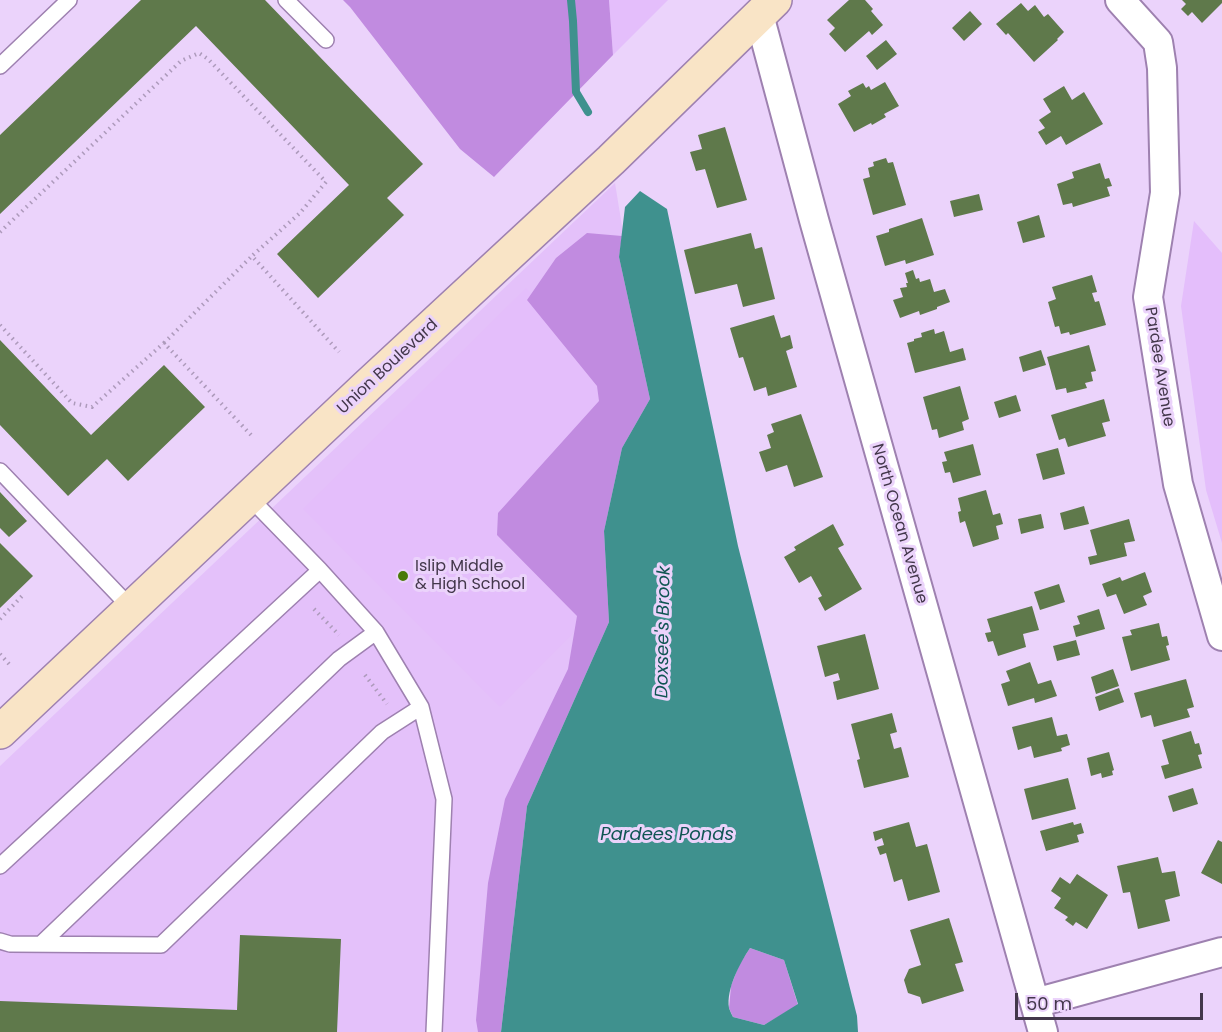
<!DOCTYPE html>
<style>
body{margin:0}
#map{position:relative;width:1222px;height:1032px;overflow:hidden;background:#ebd3fb;font-family:Poppins,sans-serif}
canvas{display:block}
.scale{position:absolute;left:1015px;top:993px;width:188px;height:27px;box-sizing:border-box;border:3px solid #43374b;border-top:0;padding-left:8px;font-size:18px;line-height:21px;white-space:nowrap;color:#43374b;-webkit-text-stroke:4px #ebd3fb;paint-order:stroke}
</style>
<div id="map">
<canvas width="1222" height="1032"></canvas>
<div class="scale">50 m</div>
</div>
<script>
const c = document.querySelector('canvas').getContext('2d');
c.lineJoin = 'round';
function paint(path, color) {
  c.fillStyle = color;
  c.fill(path, 'evenodd');
}
function trace(path, color, width, dash) {
  c.strokeStyle = color;
  c.lineWidth = width;
  c.lineCap = dash ? 'butt' : 'round';
  c.setLineDash(dash || []);
  c.stroke(path);
}
function label(font, color, halo, rows, align = 'center') {
  c.font = font + ' Poppins,sans-serif';
  c.lineWidth = 6;
  c.setLineDash([]);
  c.textBaseline = 'middle';
  c.strokeStyle = halo;
  c.fillStyle = color;
  for (const [text, x, y, turn = 0] of rows) {
    c.save();
    c.translate(x, y);
    c.rotate((+turn || 0) * Math.PI / 180);
    c.textAlign = isNaN(turn) ? turn : align;
    if (halo) c.strokeText(text, 0, 0);
    c.fillText(text, 0, 0);
    c.restore();
  }
}
const built = new Path2D(`
 M615 183 650 399 609 622 527 806 501 1032H0V766Z`);
const green = new Path2D(`
 M609 0H668L613 55Z
 M1194 221 1222 253V543L1206 490 1181 306Z
 M526 288 630 392 590 616 500 707 303 509Z`);
const forest = new Path2D(`
 M343 0H609L613 55 494 177 460 149 350 7Z
 M587 233 622 236 619 257 650 399 622 448 604 531 609 622 527 806 501 1032H478L476 1020 488 883 505 799 568 669 577 616 497 535 498 513 599 401 597 386 527 300 556 258Z
 M750 948 784 960 798 1005 764 1025 733 1017 729 1008 731 986 739 965Z`);
const water = new Path2D(`
 M640 191 667 209 738 546 857 1016 858 1032H501L527 806 609 622 604 531 622 448 650 399 619 257 625 207ZM750 948 784 960 798 1004 764 1025 733 1017C733 1017 729 1009 729 1008 726 989 740 963 750 948Z`);
const stream = new Path2D(`
 M571 0 573 21 576 92 588 112`);
const building = new Path2D(`
 M141 0H265L423 164 387 198 404 215 318 298 277 254 349 185 196 26 0 214V135Z
 M849 0H865L873 9 871 11 883 25 872 35 869 31 845 52 829 34 835 28 827 20Z
 M1182 0H1222V3L1202 23 1192 12 1188 16 1181 9 1186 4Z
 M1021 3 1028 11 1035 5 1044 17 1048 14 1064 32 1057 39 1058 40 1034 62 1008 33 1006 35 996 24Z
 M970 11 982 24 964 41 952 28Z
 M886 40 897 54 877 70 866 56Z
 M885 82 899 106 884 114 886 117 872 125 871 123 854 132 838 104 851 96 848 91 863 83 866 88 869 86 871 90Z
 M1064 86 1072 100 1084 92 1103 124 1066 145 1061 136 1046 145 1038 132 1045 128 1039 120 1051 112 1043 99Z
 M725 127 747 200 717 208 705 169 696 171 690 152 702 149 698 135Z
 M886 158 888 163 893 162 906 205 873 215 863 179 870 177 868 168 874 166 873 162Z
 M1100 163 1105 179 1109 178 1112 186 1107 187 1110 196 1073 207 1072 203 1063 205 1057 184 1074 178 1072 172Z
 M979 194 983 210 954 217 950 201Z
 M1039 215 1045 237 1023 243 1017 222Z
 M922 218 934 255 906 264 905 260 885 266 876 236 889 232V229Z
 M751 233 755 249 762 247 775 299 743 307 737 284 695 294 684 250Z
 M913 270 916 279 919 278 920 282 930 279 934 292 945 289 950 302 937 307V309L920 315 919 311 900 318 893 300 903 297 900 288 907 287 906 283H908L905 273Z
 M1092 275 1097 292 1092 293 1095 302 1099 301 1106 325 1070 335 1069 332 1061 334 1059 326 1055 327 1048 302 1056 299 1052 287Z
 M774 315 781 338 790 335 793 348 786 351 797 387 768 396 766 387 754 391 743 357 739 358 730 328Z
 M934 329 935 334 944 331 950 352 963 348 966 360 915 373 907 343 914 341V339L922 337 921 333Z
 M0 340 91 435 164 365 205 407 128 481 107 459 68 496 0 425Z
 M1089 345 1096 371 1091 372 1093 381 1085 383 1087 388 1067 393 1066 388 1056 390 1047 357Z
 M1041 350 1046 365 1023 372 1019 357Z
 M960 386 969 419 962 422 964 430 939 438 937 429 932 430 923 397Z
 M1016 395 1021 411 999 418 994 402Z
 M1104 399 1110 421 1102 423 1106 436 1068 447 1065 438 1059 440 1051 415Z
 M801 414 823 477 794 487 787 465 766 472 759 452 771 448 767 435 774 432 771 424Z
 M973 444 981 475 953 483 950 472 945 473 942 462 947 461 944 452Z
 M1058 448 1065 474 1043 480 1036 454Z
 M986 490 993 515 1000 513 1003 524 996 526 999 539 973 547 965 521 960 523 958 512 961 511 958 498Z
 M0 492 27 521 9 537 0 528Z
 M1084 506 1089 524 1064 530 1060 513Z
 M1041 514 1044 528 1021 534 1018 519Z
 M1129 519 1135 541 1124 543 1127 556 1090 565 1088 557 1097 555 1090 530Z
 M833 524 844 545 838 548 862 589 825 611 818 598 822 596 811 576 799 583 784 557 796 550 794 547Z
 M0 543 33 576 0 608Z
 M1145 572 1152 592 1143 596 1147 605 1124 614 1116 594 1107 597 1102 584 1120 577 1122 581Z
 M1059 584 1065 602 1040 610 1034 592Z
 M1032 606 1039 630 1023 634 1026 647 998 656 993 641 988 642 985 633 991 632 987 619Z
 M1099 609 1105 629 1076 637 1073 626 1080 624 1077 616Z
 M1159 623 1162 637 1167 636 1169 645 1166 646 1170 660 1131 671 1122 637 1132 635 1130 630Z
 M865 634 879 689 837 700 833 682 840 680 838 673 825 677 817 646Z
 M1076 640 1080 655 1057 661 1053 646Z
 M1030 662 1038 684 1051 680 1057 696 1035 703 1034 698 1008 706 1001 684 1010 681 1006 671Z
 M1113 669 1119 686 1096 694 1091 677Z
 M1186 679 1194 707 1187 709 1190 717 1154 727 1151 715 1141 718 1134 693Z
 M1119 688 1124 702 1099 711 1095 697Z
 M892 713 897 732 890 734 894 749 901 747 909 777 864 788 857 760 860 759 851 724Z
 M1052 717 1057 736 1067 734 1070 745 1061 748 1062 751 1034 758 1031 746 1018 750 1012 727Z
 M1191 731 1195 744 1199 743 1202 754 1198 755 1202 768 1165 779 1161 766 1169 764 1162 740Z
 M1109 752 1114 770 1112 771 1113 775 1102 778 1101 773 1091 776 1087 758Z
 M1068 778 1076 809 1032 820 1024 789Z
 M1193 788 1198 804 1173 812 1168 796Z
 M909 822 916 847 927 844 940 892 908 901 902 879 894 882 886 853 880 855 877 847 884 845 882 838 875 841 873 832Z
 M1073 822 1074 825 1081 823 1084 833 1077 835 1079 842 1046 851 1040 831Z
 M1218 840 1222 842V884L1201 873Z
 M1158 857 1162 873 1175 871 1180 896 1165 900 1170 921 1138 929 1130 892 1123 893 1117 866Z
 M1077 874 1108 895 1087 929 1076 922 1073 926 1065 920 1068 917 1054 908 1061 898 1051 891 1060 877 1070 884Z
 M949 918 963 962 955 964 964 991 922 1004 920 997 908 993 904 980 909 969 921 965 910 930Z
 M240 935 341 939 337 1032H0V1001L237 1010Z`);
const path = new Path2D(`
 M0 232 181 61 199 53 208 59 326 182 300 213 252 256 339 352
 M0 325 72 403 92 407 164 343 251 435
 M164 343 252 256
 M314 609 339 635
 M0 619 23 595
 M0 654 9 664
 M365 675 387 704`);
const lane = new Path2D(`
 M286 0 326 40
 M0 66 69 0
 M0 471 131 608
 M249 497 320 570 376 632 421 707 444 799 434 1032
 M0 866 320 570
 M0 941 10 944 161 945 382 732 421 707
 M41 944 339 659 376 632`);
const street = new Path2D(`
 M1120 0 1158 42 1162 68 1165 193 1148 297 1178 484 1222 636
 M759 15 814 220 1043 1032
 M1035 1003 1222 952`);
const secondary = new Path2D(`
 M0 732 367 386 611 160 775 0`);
const markers = [
 [403,576,6,"#497b08"]
];
const streetNames = [
 ["Union Boulevard",388,367,-43],
 ["Pardee Avenue",1159,367,81],
 ["North Ocean Avenue",899,524,74]
];
const poiNames = [
 ["Islip Middle",415,567],
 ["& High School",415,585]
];
const waterNames = [
 ["Doxsee's Brook",664,632,-89],
 ["Pardees Ponds",667,835]
];
paint(built, '#e4c1fa');
paint(green, '#e4befb');
paint(forest, '#c18be0');
paint(water, '#3f918e');
trace(stream, '#3f918e', 8);
paint(building, '#5f794b');
trace(lane, '#9e81b0', 18);
trace(street, '#9e81b0', 32);
trace(secondary, '#9e81b0', 36);
trace(path, '#ad9abb', 4, [1.5, 4.5]);
trace(lane, '#fff', 15);
trace(street, '#fff', 28);
trace(secondary, '#f9e4c6', 33);
for (const [x, y, r, color] of markers) {
  const dot = new Path2D();
  dot.arc(x, y, r, 0, 2 * Math.PI);
  c.fillStyle = color;
  c.fill(dot);
  trace(dot, '#ebd3fb', 2);
}
label('16px', '#43374b', '#ebd3fb', streetNames);
label('16px', '#43374b', '#ebd3fb', poiNames, 'left');
label('italic 18px', '#0f5553', '#ebd3fb', waterNames);
</script>
